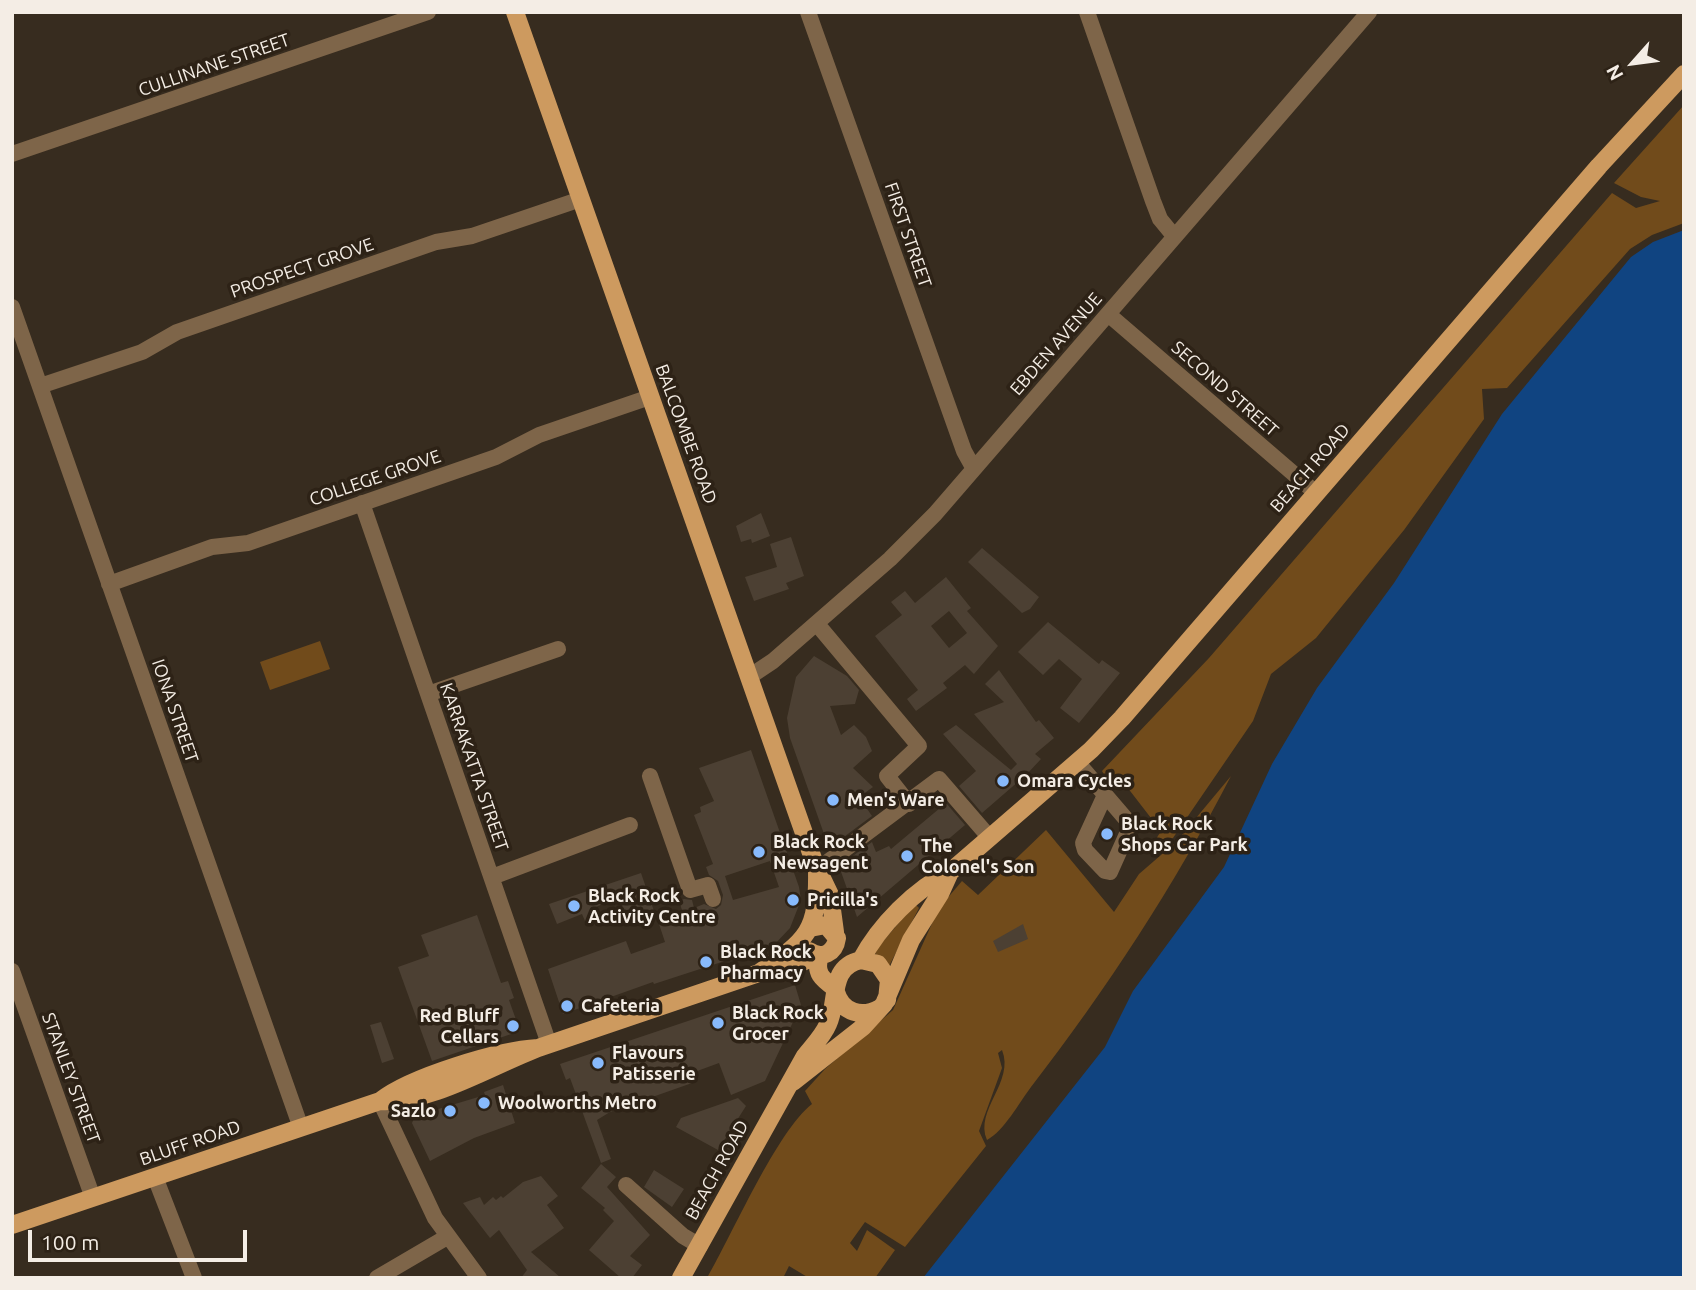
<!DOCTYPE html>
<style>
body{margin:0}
#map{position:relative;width:1696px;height:1290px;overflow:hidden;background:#372c1f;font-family:Ubuntu,sans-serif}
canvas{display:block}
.frame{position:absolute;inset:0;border:14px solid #f4ede5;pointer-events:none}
.north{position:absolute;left:1598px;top:28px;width:70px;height:70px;-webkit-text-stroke:5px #2d2216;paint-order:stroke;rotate:242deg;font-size:19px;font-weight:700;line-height:28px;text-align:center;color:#f4ede5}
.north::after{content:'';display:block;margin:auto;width:24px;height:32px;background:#f4ede5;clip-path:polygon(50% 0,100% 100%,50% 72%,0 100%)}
.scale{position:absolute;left:28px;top:1230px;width:219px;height:32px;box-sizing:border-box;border:4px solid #f4ede5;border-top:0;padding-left:9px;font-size:21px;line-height:24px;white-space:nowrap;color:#f4ede5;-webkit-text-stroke:5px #2d2216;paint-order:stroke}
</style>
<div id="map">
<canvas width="1696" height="1290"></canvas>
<div class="frame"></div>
<div class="north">N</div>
<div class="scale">100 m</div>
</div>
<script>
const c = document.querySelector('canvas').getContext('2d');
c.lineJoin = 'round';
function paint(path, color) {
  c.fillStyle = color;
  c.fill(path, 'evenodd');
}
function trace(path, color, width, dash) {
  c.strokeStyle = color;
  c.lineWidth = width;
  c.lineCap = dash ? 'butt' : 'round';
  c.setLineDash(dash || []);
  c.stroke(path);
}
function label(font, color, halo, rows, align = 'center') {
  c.font = font + ' Ubuntu,sans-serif';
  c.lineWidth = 7;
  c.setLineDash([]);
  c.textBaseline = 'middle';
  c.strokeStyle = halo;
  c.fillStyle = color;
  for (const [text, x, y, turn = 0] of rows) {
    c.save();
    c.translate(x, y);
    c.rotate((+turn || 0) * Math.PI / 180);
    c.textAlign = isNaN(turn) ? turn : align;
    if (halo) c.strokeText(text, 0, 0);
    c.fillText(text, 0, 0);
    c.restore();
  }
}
const green = new Path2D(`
 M1684 105V223L1652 235 1630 249 1507 388 1482 389 1484 419 1404 530 1316 638 1271 674 1253 721 1173 838 1148 852 1161 831 1117 774 1107 780 1102 771 1209 658 1612 193 1636 208 1660 201 1641 197 1614 183Z
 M320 641 330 669 270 690 260 662Z
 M1231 776C1174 886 1107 989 1031 1087 1019 1103 1004 1131 987 1140 974 1110 1015 1082 1002 1050L998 1053 1002 1068 979 1131 986 1146 905 1247 865 1222 850 1243 857 1251 867 1230 895 1250 875 1278H809L789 1266 783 1278H707C732 1235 777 1131 812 1104L805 1091 825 1069 893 1010 939 908 962 881 978 895 1046 830 1114 912 1139 874 1176 842Z
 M915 904 919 908 888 968 874 952Z`);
const water = new Path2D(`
 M1684 230V1278H923L1105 1047 1133 991 1224 867 1272 764 1317 688 1394 583 1502 414 1631 257 1653 242Z`);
const building = new Path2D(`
 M761 513 770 536 752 543 751 539 741 542 736 526Z
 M791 537 804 576 786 583 789 589 754 601 745 577 777 567 770 544Z
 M982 548 1039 597 1030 609 1022 613 968 562Z
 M946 577 971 608 967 611 998 646 974 674 965 665 943 683 947 688 916 711 907 699 918 690 875 636 902 615 891 602 905 591 915 603ZM949 611 967 633 949 648 931 626Z
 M1048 622 1099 664 1102 660 1120 673 1079 723 1060 708 1082 679 1059 659 1043 675 1018 652Z
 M814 656 847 676 859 690 855 704 830 706 841 735 854 725 866 737 872 751 853 768 873 787 859 797 872 816 829 848 790 738 787 718 796 677Z
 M999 670 1036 722 1039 720 1054 738 1035 754 1041 759 1027 774 982 813 959 786 976 771 943 734 956 725 1011 770 1017 764 974 714 1004 702 985 684Z
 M751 750 799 887 801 900 790 928 774 945 654 984 653 982 563 1014 548 969 626 941 631 954 665 942 658 921 683 913 679 901 684 899 692 900 694 908 704 904 716 909 721 905 723 895 718 881 709 875 706 867 713 864 694 815 701 812 700 807 714 801 699 768ZM770 861 779 887 733 900 725 876Z
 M946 803 965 825 857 917 839 866 872 842 876 852 889 846 891 849Z
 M641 873 654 911 627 921 619 897 596 907 598 915 585 921 582 914 557 924 549 904Z
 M477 915 501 983 508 981 514 998 509 1000 520 1031 432 1061 398 967 429 956 421 935Z
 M1023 924 1028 939 998 952 993 941Z
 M795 985 801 1005 765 1081 731 1095 719 1063 689 1074 692 1083 610 1112 597 1120 611 1159 601 1163 570 1078 566 1080 560 1064Z
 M381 1022 394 1059 382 1063 370 1025Z
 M503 1085 515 1123 474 1138 430 1161 412 1123 415 1116 485 1095 484 1092Z
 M738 1098 746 1106 718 1150 676 1127 681 1118Z
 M601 1164 616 1177 607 1187 650 1235 630 1256 642 1265 632 1278H621L589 1250 614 1221 603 1210 605 1208 581 1188Z
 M654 1170 684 1189 672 1207 644 1187Z
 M541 1176 558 1196 547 1205 564 1228 531 1252 561 1278H521L527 1270 499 1230 490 1238 463 1203 480 1197 484 1205 493 1197 496 1200 501 1196 503 1198 523 1182Z`);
const minor = new Path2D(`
 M808 12 964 451 974 469
 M1087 12 1153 201 1160 219 1174 236
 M12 154 428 12
 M12 307 301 1128
 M1108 314 1316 493
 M40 386 142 352 177 332 436 242 472 236 581 199
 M362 503 549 1044
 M109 584 212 547 248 543 496 457 539 435 650 397
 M817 624 919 746 887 776 909 804
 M749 677 773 661 890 559 935 514 1369 12
 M428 694 558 649
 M1077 762 1131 825 1110 872 1105 871 1085 850 1083 843 1105 795
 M650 776 690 890 708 885 713 899
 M817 870 939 779 990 838
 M492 877 630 825
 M12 971 93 1198
 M380 1101 435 1218 479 1278
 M155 1177 194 1278
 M626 1185 683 1236 700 1246
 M377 1278 447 1237`);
const major = new Path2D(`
 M515 12 817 870C818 932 808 939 759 973
 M819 872 830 895 835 932
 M809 951C822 960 835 953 837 938L826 925 810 928
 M820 956C814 973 822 979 836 989
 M861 960C879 926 915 889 950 872L1091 750 1122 718 1599 166 1684 74
 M836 992C842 1013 862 1018 880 1008
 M793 1082 863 1027 884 1004 911 940 940 894 950 872
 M380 1101C431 1104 494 1064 541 1047 613 1022 686 998 759 973L789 968 818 955
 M12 1225 380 1101C410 1077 499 1050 538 1048
 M681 1278 805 1056C813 1046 823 1036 828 1024 839 1001 828 967 861 960L878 964 889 980 887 1000`);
const markers = [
 [1003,781,7,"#88bafc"],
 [833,800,7,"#88bafc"],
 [1107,834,7,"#88bafc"],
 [759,852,7,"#88bafc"],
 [907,856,7,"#88bafc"],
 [793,900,7,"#88bafc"],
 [574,906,7,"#88bafc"],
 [706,962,7,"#88bafc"],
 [567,1006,7,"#88bafc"],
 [718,1023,7,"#88bafc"],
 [513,1026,7,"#88bafc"],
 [598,1063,7,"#88bafc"],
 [484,1103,7,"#88bafc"],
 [450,1111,7,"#88bafc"]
];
const streetNames = [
 ["CULLINANE STREET",214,65,-19],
 ["FIRST STREET",908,235,71],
 ["PROSPECT GROVE",302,268,-19],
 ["EBDEN AVENUE",1056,344,-49],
 ["SECOND STREET",1225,389,41],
 ["BALCOMBE ROAD",686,434,70],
 ["BEACH ROAD",1310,468,-49],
 ["COLLEGE GROVE",375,478,-19],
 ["IONA STREET",175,711,71],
 ["KARRAKATTA STREET",474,767,71],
 ["STANLEY STREET",71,1078,70],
 ["BLUFF ROAD",190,1143,-19],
 ["BEACH ROAD",717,1170,-61]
];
const poiNames = [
 ["Omara Cycles",1017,781],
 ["Men's Ware",847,800],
 ["Black Rock",1121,824],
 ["Shops Car Park",1121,845],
 ["Black Rock",773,842],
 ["Newsagent",773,863],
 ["The",921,846],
 ["Colonel's Son",921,867],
 ["Black Rock",588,896],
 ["Activity Centre",588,917],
 ["Pricilla's",807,900],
 ["Black Rock",720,952],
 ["Pharmacy",720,973],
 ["Cafeteria",581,1006],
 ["Black Rock",732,1013],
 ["Grocer",732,1034],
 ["Red Bluff",499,1016,"right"],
 ["Cellars",499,1037,"right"],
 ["Flavours",612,1053],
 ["Patisserie",612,1074],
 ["Woolworths Metro",498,1103],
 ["Sazlo",436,1111,"right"]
];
paint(green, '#714b1b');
paint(water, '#104481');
paint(building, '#4c4033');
trace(minor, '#7e6549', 16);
trace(major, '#cd9a5f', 18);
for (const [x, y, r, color] of markers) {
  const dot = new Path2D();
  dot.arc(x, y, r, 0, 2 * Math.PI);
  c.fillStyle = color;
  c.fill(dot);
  trace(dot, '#2d2216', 2.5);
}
label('18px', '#f4ede5', '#2d2216', streetNames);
label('bold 18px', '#f4ede5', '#2d2216', poiNames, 'left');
</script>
